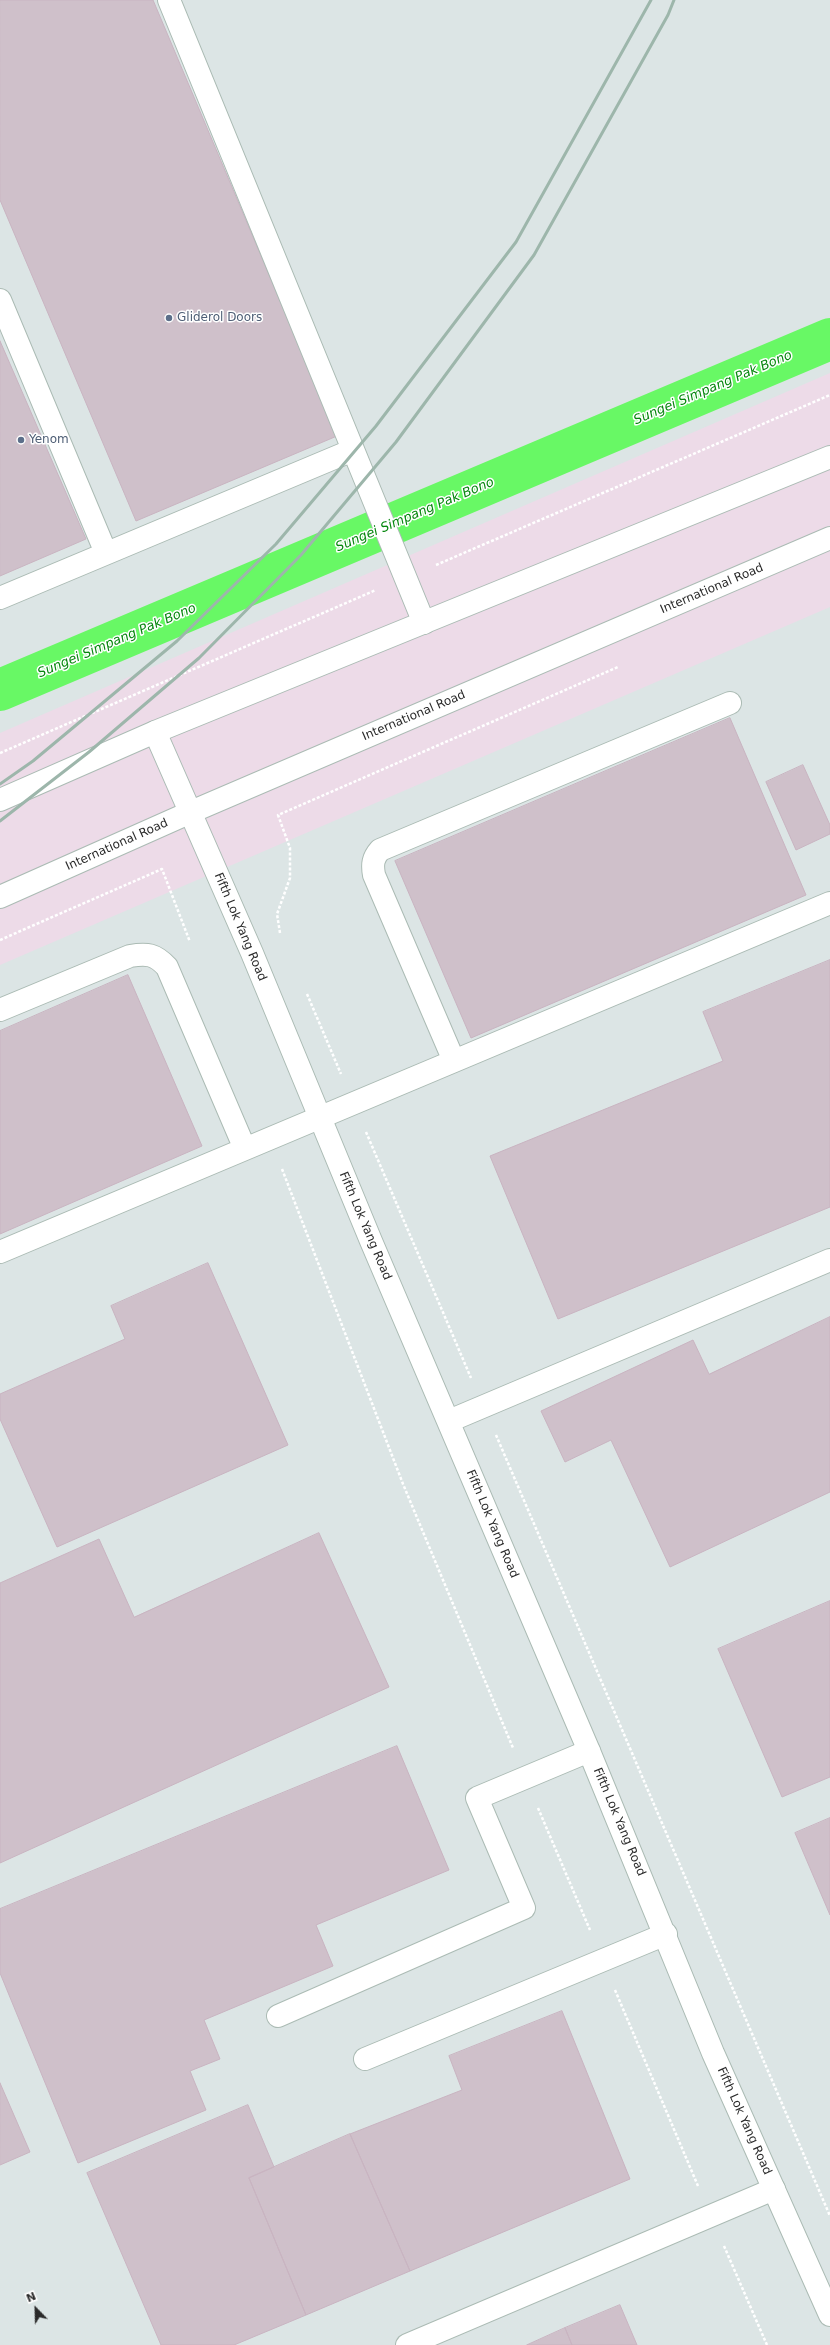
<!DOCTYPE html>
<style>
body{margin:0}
#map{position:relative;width:830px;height:2345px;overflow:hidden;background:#eddbe8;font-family:"DejaVu Sans",sans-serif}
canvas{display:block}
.north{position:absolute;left:16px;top:2289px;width:40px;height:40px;-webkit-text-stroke:3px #fff;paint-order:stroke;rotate:337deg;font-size:11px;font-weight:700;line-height:16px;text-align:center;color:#2a2a2a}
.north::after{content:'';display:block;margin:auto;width:14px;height:18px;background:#2a2a2a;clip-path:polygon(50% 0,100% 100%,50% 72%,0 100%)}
</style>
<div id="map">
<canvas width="830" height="2345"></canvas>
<div class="north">N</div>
</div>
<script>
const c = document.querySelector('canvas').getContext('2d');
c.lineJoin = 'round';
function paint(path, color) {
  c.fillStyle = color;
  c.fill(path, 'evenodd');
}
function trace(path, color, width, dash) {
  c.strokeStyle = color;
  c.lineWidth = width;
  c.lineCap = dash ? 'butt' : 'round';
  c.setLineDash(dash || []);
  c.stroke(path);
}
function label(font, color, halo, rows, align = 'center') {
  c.font = font + ' "DejaVu Sans",sans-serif';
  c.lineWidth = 3;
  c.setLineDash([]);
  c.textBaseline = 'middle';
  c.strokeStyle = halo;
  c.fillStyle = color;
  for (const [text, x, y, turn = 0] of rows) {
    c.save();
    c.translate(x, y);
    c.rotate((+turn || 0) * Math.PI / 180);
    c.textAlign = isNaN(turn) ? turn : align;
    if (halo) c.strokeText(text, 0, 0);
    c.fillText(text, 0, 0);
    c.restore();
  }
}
const industrial = new Path2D(`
 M0 0H830V373L0 733Z
 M830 607V2345H0V965Z`);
const canal = new Path2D(`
 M0 690 830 339`);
const building = new Path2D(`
 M0 0H153L337 436 136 521 0 200Z
 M0 341 86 539 0 576Z
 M730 718 806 895 471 1038 395 861Z
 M803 765 830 825V834L796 850 766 782Z
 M830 960V1207L558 1319 490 1156 723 1061 703 1012Z
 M128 975 202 1146 0 1234V1031Z
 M208 1263 288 1445 57 1547 0 1419V1394L125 1339 111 1306Z
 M830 1317V1492L670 1567 611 1440 565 1462 541 1411 693 1340 709 1374Z
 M319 1533 389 1687 0 1863V1583L99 1539 134 1617Z
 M830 1601V1777L782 1797 718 1649Z
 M397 1746 449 1870 316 1925 333 1966 204 2020 220 2059 190 2071 206 2110 78 2163 0 1973V1909Z
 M830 1818V1915L795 1833Z
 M562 2011 630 2179 410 2271 350 2134 462 2090 449 2056Z
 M0 2083 30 2152 0 2165Z
 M248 2105 274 2167 249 2178 306 2315 234 2345H161L87 2173Z
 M350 2134 410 2271 306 2315 249 2178Z
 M620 2305 637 2345H572L565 2328Z
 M565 2328 572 2345H527Z`);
const path = new Path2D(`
 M436 565 830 395
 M0 753 376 590
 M280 933 277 914 290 878V848L278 815 618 667
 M0 940 162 869 190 942
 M307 994 341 1074
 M366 1132 471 1378
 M282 1169 403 1484 513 1748
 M496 1435 830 2216
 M538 1808 590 1930
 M615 1990 698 2186
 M724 2246 767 2345`);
const lane = new Path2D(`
 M169 0 424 623
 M0 300 106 553
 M0 598 353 450
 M0 1010 130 956C147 953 155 954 167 967L245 1149
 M454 1061 374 875C372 864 373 858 380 850L730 703
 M0 1252 830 903
 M449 1421 830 1260
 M278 2016 524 1908 477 1798 589 1751
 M365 2059 666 1934
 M407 2345 774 2189`);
const street = new Path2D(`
 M155 732 252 953 371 1241 589 1751 713 2053 830 2315`);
const secondary = new Path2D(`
 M0 800 155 732 830 457
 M0 897 191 812 830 538`);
const rail = new Path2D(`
 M0 784 33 761 177 641 276 544 376 426 516 242 651 0
 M0 821 89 752 199 658 301 555 396 442 534 255 668 15 674 0`);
const markers = [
 [169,318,4,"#5c6f8a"],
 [21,440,4,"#5c6f8a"]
];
const serviceNames = [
 ["Gliderol Doors",177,318],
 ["Yenom",29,440]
];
const streetNames = [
 ["International Road",712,589,-23],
 ["International Road",414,716,-23],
 ["International Road",117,845,-24],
 ["Fifth Lok Yang Road",240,927,67],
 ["Fifth Lok Yang Road",365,1226,67],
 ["Fifth Lok Yang Road",492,1524,67],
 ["Fifth Lok Yang Road",619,1822,67],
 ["Fifth Lok Yang Road",744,2121,66]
];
const waterNames = [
 ["Sungei Simpang Pak Bono",713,388,-23],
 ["Sungei Simpang Pak Bono",415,515,-23],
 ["Sungei Simpang Pak Bono",117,641,-23]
];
paint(industrial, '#dce5e5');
trace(canal, '#68f865', 42);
paint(building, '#cfc0ca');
trace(building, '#c9b4c1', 1);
trace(lane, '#abbbb4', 24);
trace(street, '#abbbb4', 24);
trace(secondary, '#abbbb4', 24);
trace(path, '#fff', 2.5, [3, 2]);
trace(lane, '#fff', 22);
trace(street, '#fff', 22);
trace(secondary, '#fff', 22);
trace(rail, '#9db6ab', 3);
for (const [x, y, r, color] of markers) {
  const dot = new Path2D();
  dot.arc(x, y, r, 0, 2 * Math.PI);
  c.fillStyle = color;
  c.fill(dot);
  trace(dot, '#fff', 1.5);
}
label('12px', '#4e5e75', '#fff', serviceNames, 'left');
label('12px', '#2a2a2a', '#fff', streetNames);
label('italic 13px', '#06870e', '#fff', waterNames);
</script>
